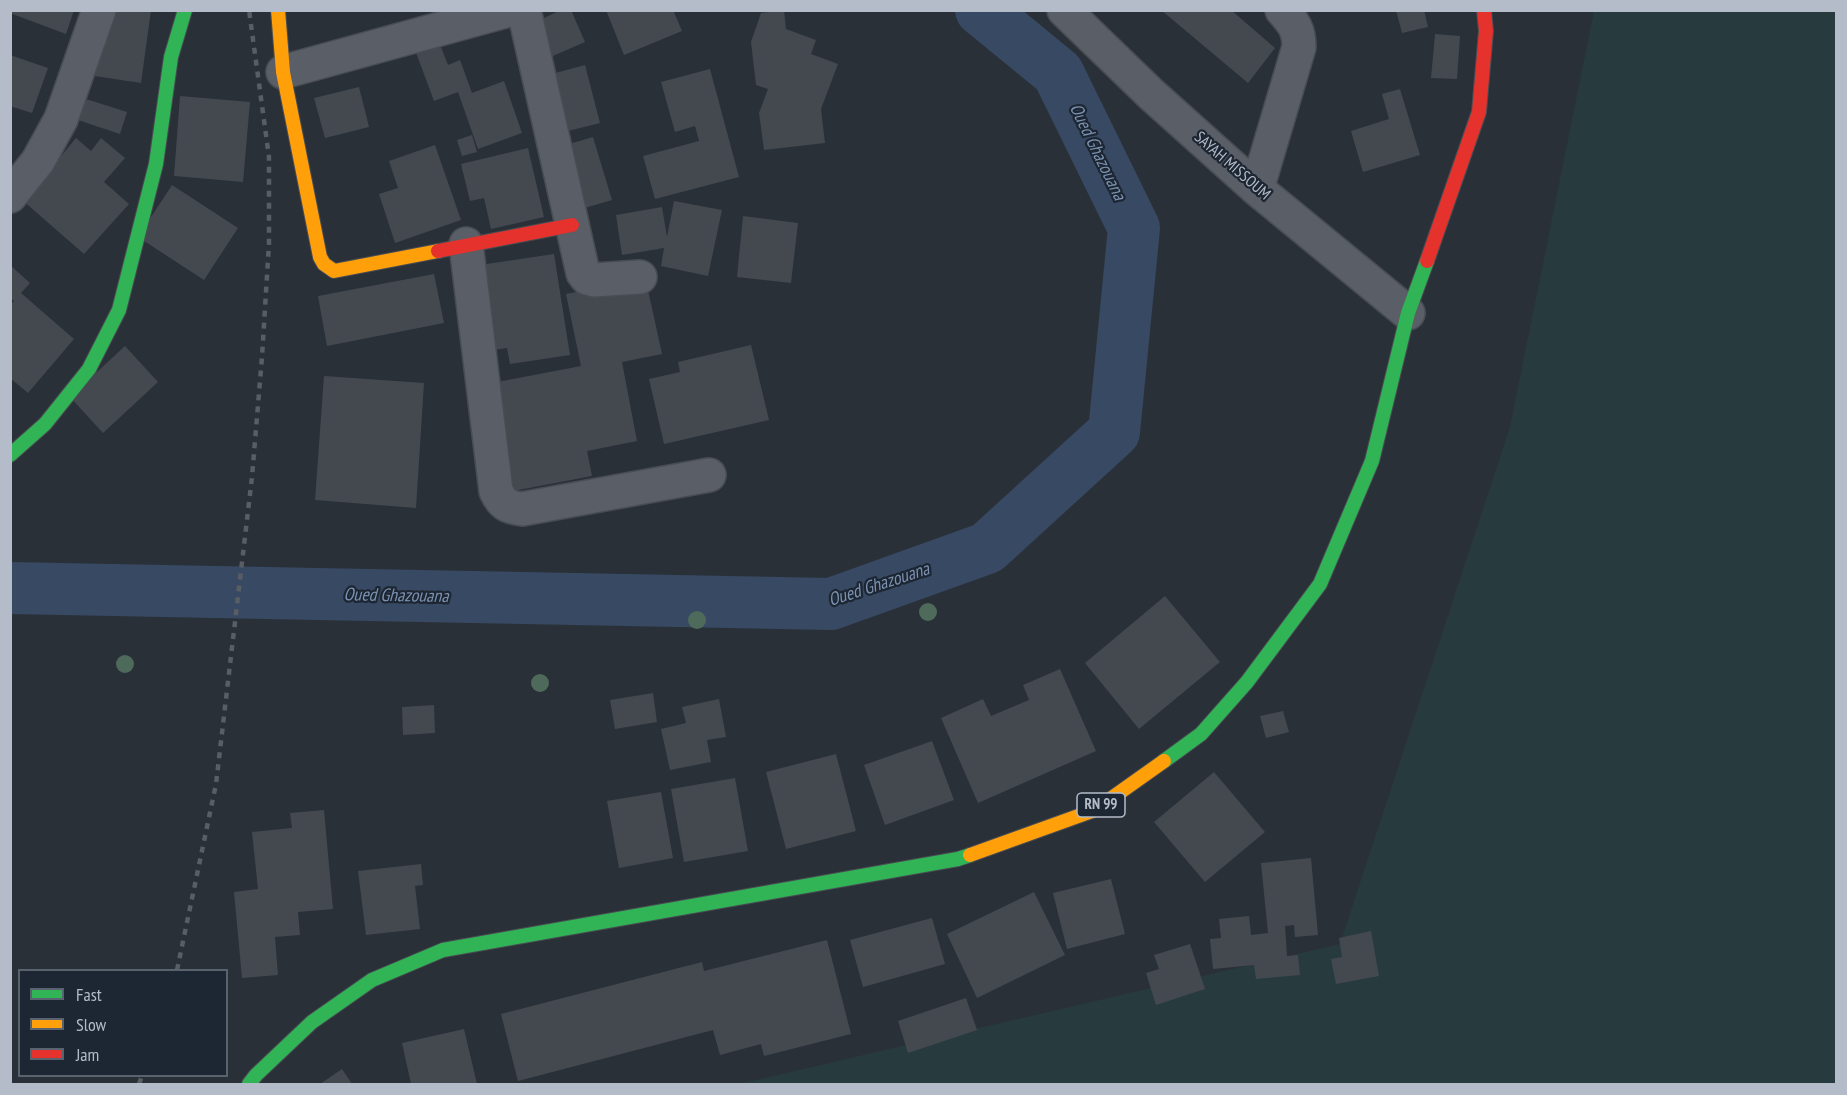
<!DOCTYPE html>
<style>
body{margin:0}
#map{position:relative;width:1847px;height:1095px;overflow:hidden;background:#2a3038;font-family:"PT Sans Narrow",sans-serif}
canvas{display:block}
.frame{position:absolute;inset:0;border:12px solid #b4bcc9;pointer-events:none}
.legend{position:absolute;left:18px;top:969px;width:210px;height:108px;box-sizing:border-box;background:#1d2633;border:2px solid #59626f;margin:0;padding:8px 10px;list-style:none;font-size:18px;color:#b4bcc9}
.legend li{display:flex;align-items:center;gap:12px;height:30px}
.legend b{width:30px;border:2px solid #59626f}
</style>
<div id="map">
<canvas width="1847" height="1095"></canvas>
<div class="frame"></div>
<ul class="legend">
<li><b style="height:8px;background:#30b455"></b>Fast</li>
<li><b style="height:8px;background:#ff9f0a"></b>Slow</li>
<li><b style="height:8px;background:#e5322d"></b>Jam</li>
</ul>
</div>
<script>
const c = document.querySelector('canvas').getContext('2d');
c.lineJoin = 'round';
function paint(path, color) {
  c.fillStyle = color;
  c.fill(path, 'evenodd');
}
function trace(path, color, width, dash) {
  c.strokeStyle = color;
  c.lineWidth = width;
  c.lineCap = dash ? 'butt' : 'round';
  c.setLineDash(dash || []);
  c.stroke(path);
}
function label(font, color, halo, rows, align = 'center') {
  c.font = font + ' "PT Sans Narrow",sans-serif';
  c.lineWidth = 4.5;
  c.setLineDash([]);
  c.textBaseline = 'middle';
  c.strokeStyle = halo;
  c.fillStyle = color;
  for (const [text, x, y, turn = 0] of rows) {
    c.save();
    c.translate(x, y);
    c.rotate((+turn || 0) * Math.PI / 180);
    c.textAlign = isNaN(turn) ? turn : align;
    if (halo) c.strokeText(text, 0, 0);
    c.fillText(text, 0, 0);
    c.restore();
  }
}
const green = new Path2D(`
 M1594 11H1836V1084H739L1340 944 1510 427Z`);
const river = new Path2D(`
 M10 588 831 604 987 548 1114 432 1134 228 1058 73 981 10`);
const building = new Path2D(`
 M10 10H74L66 34 10 13Z
 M97 10H151L141 83 88 75Z
 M561 10H571L585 42 546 59 531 24Z
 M606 10H673L682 31 624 55Z
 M784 10 786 29 816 40 811 54 838 64 821 109 825 143 764 150 759 113 768 89 756 85 751 42 761 13Z
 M1161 10H1231L1275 48 1248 83Z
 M1396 10H1424L1428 27 1402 33Z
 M1435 34 1460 36 1457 79 1431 78Z
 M439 42 448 65 460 60 472 93 504 81 522 133 478 149 458 92 434 101 415 50Z
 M10 55 48 68 32 113 10 106Z
 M585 65 600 123 552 135 537 78Z
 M710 69 739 177 655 199 643 156 699 141 695 126 675 132 661 82Z
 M359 87 369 127 325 138 314 98Z
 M1400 89 1420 155 1363 172 1351 131 1389 119 1382 94Z
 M70 94 127 112 120 134 63 115Z
 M180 96 250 102 243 182 174 176Z
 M472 135 477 152 462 156 457 140Z
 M593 137 612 200 571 212 552 149Z
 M76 138 91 151 101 138 125 158 104 182 129 204 84 254 21 199 51 145 62 155Z
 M435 145 461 220 395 243 379 194 398 188 389 161Z
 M528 148 544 217 491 229 484 198 470 201 461 164Z
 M172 185 238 228 204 280 138 237Z
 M674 201 722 210 708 276 661 266 664 248 622 255 616 215 662 207 667 237Z
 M743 216 798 223 791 283 737 277Z
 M554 254 570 355 510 364 507 348 493 350 480 265Z
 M10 265 30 283 21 293 74 339 28 393 10 378V305L14 301 10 298Z
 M434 274 444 323 327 346 318 296Z
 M646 281 662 354 622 362 637 441 587 451 592 476 513 491 492 383 581 366 566 294 618 284Z
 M751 345 769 420 664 444 649 379 680 372 678 362Z
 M125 346 158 382 103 433 70 397Z
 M324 376 424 383 416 508 315 500Z
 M1165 596 1220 662 1139 729 1085 663Z
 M1060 669 1096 751 978 803 941 718 983 699 991 716 1029 700 1023 685Z
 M653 693 657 722 615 729 610 700Z
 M719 699 726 737 707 740 711 762 670 770 661 729 686 723 682 707Z
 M434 705 435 733 403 735 402 707Z
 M1283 711 1289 732 1266 738 1260 716Z
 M932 741 954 800 885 825 864 765Z
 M836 754 856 831 786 849 766 772Z
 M1214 772 1265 832 1205 882 1154 822Z
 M735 778 748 851 684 862 671 789Z
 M661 792 673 858 619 868 607 801Z
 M324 810 333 909 298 912 300 935 275 937 278 975 242 978 234 892 258 889 252 832 292 828 290 813Z
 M1311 858 1318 935 1295 937 1294 925 1285 926 1287 956 1298 955 1300 975 1256 979 1254 965 1213 969 1210 939 1221 938 1219 919 1249 916 1251 935 1268 933 1261 863Z
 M421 864 423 885 415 886 420 929 366 935 358 871Z
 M1111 879 1125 934 1067 949 1053 893Z
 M1034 892 1065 955 977 998 947 934Z
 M932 918 945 964 863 987 850 940Z
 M1371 931 1379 976 1336 984 1331 959 1342 957 1339 938Z
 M827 940 851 1034 764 1056 761 1044 720 1055 713 1030 518 1081 501 1014 702 962 704 971Z
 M1190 944 1205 989 1156 1005 1146 973 1159 969 1154 955Z
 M966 998 977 1030 908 1053 898 1021Z
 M464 1029 477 1084H411L402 1043Z
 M342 1069 352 1084H320Z`);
const street = new Path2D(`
 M524 10 583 273 587 278 594 280 640 277
 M1064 10 1151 94 1257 189 1408 313
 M283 72 509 10
 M1257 189 1299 47C1299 30 1294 23 1282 10
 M10 196 38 161 61 119 99 10
 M466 244 496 491C502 504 507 507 522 509L709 475`);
const fast = new Path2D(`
 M10 455 45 424 89 369 119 310 156 164 171 57 185 10
 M1164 761 1201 734 1247 682 1320 584 1372 461 1408 313 1427 261
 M249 1084 256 1075 312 1022 372 980 443 950 958 859 970 855`);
const slow = new Path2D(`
 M278 10 283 72 320 257 324 264 334 271 438 251
 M970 855 1095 810 1164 761`);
const jam = new Path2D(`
 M438 251 572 225
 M1427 261 1479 112 1486 31 1484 10`);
const rail = new Path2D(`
 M177 970 216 784 252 477 262 357 269 243V157L249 10
 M139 1084 142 1076`);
const trees = [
 [928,612],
 [697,620],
 [125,664],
 [540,683]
];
const shields = [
 [1101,805,48]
];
const shieldNames = [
 ["RN 99",1101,805]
];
const streetNames = [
 ["SAYAH MISSOUM",1232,166,41]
];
const waterNames = [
 ["Oued Ghazouana",1097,152,64],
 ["Oued Ghazouana",879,585,-18],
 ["Oued Ghazouana",396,596,1]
];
paint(green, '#273a3e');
trace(river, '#384963', 52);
paint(building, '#444950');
trace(street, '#484c53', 36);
trace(fast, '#484c53', 16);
trace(slow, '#484c53', 16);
trace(jam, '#484c53', 16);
trace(street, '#5a5e66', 33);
trace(fast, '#30b455', 14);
trace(slow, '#ff9f0a', 14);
trace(jam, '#e5322d', 14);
trace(rail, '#595d64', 4.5, [6, 6]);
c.fillStyle = '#4e6a5a';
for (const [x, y] of trees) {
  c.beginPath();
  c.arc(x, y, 9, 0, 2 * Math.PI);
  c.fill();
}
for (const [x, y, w] of shields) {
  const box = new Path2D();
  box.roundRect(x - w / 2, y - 12, w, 24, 4.5);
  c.fillStyle = '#1d2633';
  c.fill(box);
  trace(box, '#b4bcc9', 1.5);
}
label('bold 15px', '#b4bcc9', null, shieldNames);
label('16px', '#b4bcc9', '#1d2633', streetNames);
label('italic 18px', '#7c92b1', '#1d2633', waterNames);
</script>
